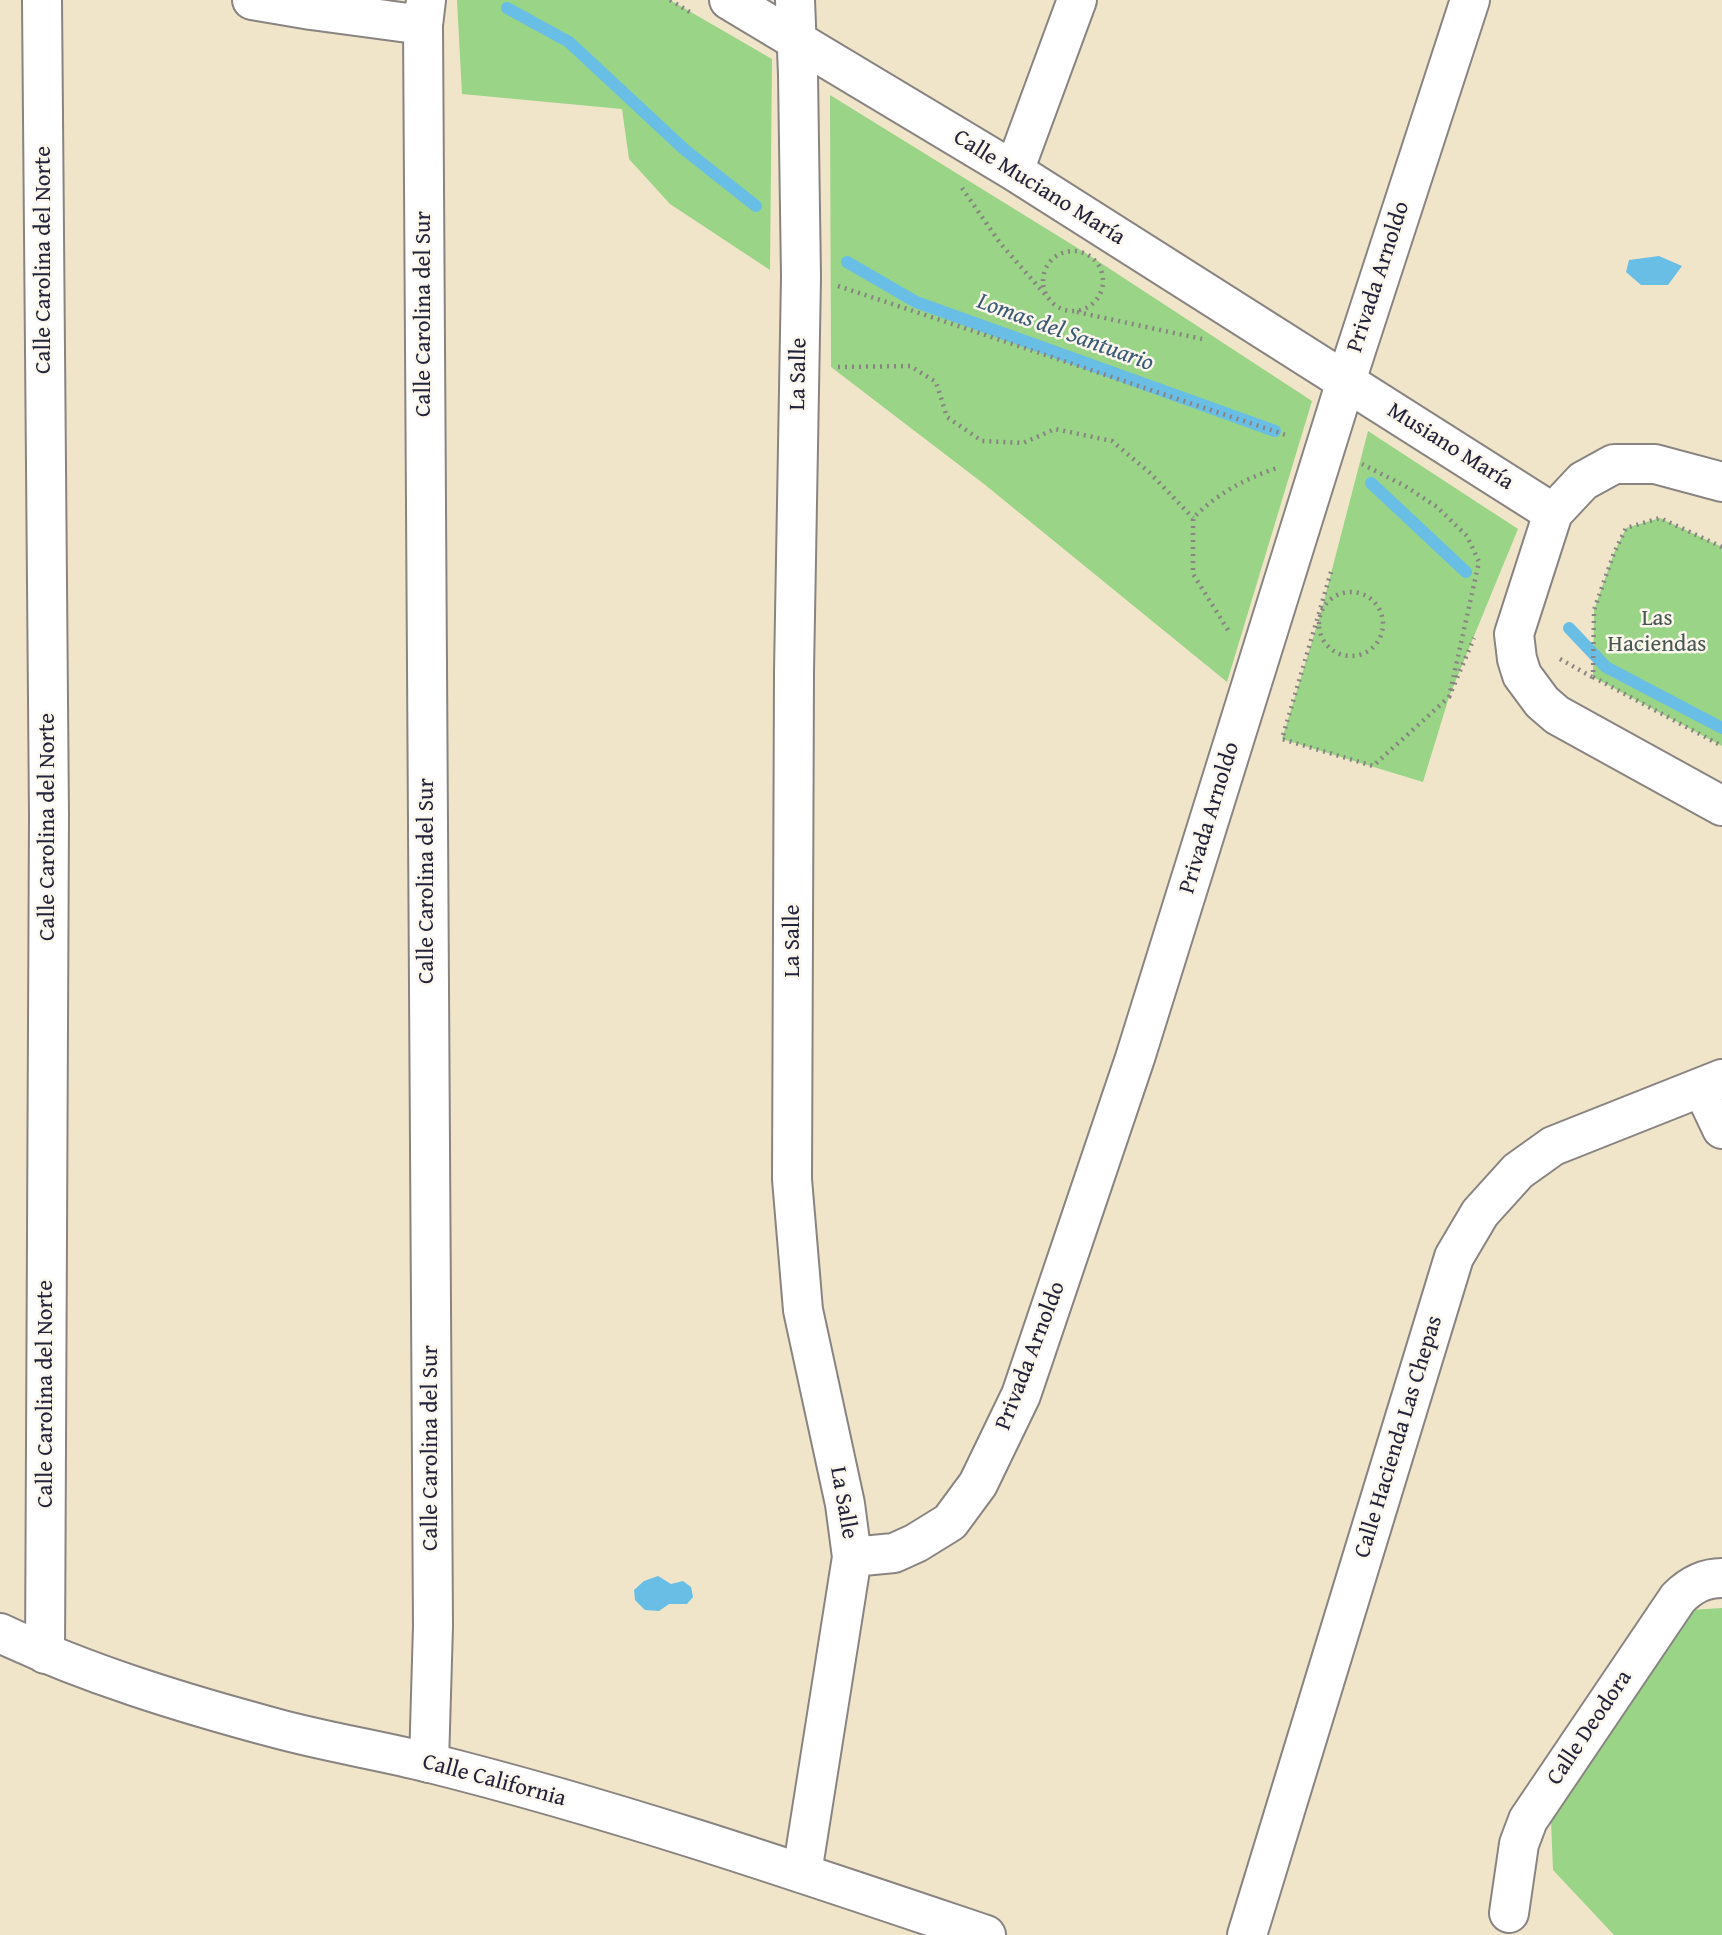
<!DOCTYPE html>
<meta charset="utf-8">
<style>
body{margin:0}
canvas{display:block;background:#f0e5c9}
</style>
<canvas width="1722" height="1935"></canvas>
<script>
const c = document.querySelector('canvas').getContext('2d');
c.lineJoin = 'round';
function paint(path, color) {
  c.fillStyle = color;
  c.fill(path, 'evenodd');
}
function trace(path, color, width, dash) {
  c.strokeStyle = color;
  c.lineWidth = width;
  c.lineCap = dash ? 'butt' : 'round';
  c.setLineDash(dash || []);
  c.stroke(path);
}
function label(font, color, halo, rows, align = 'center') {
  c.font = font + ' "Gentium Book Plus",serif';
  c.lineWidth = 5;
  c.setLineDash([]);
  c.textBaseline = 'middle';
  c.strokeStyle = halo;
  c.fillStyle = color;
  for (const [text, x, y, turn = 0] of rows) {
    c.save();
    c.translate(x, y);
    c.rotate((+turn || 0) * Math.PI / 180);
    c.textAlign = isNaN(turn) ? turn : align;
    if (halo) c.strokeText(text, 0, 0);
    c.fillText(text, 0, 0);
    c.restore();
  }
}
const green = new Path2D(`
 M457 0H670L772 59 770 270 670 204 629 159 622 109 462 94Z
 M830 95 1084 252 1312 401 1227 682 984 484 831 367Z
 M1368 431 1518 529 1449 697 1423 782 1282 739 1321 612Z
 M1660 518 1722 547V746L1593 677 1594 610 1614 553 1626 528Z
 M1722 1608V1935H1614L1553 1870 1551 1821 1690 1610Z`);
const water = new Path2D(`
 M1659 256 1682 266 1668 285H1641L1626 272 1629 260Z
 M658 1576 671 1584 683 1581 691 1587 693 1597 687 1604H669L659 1611 645 1610 635 1600 634 1590 644 1581Z`);
const stream = new Path2D(`
 M507 8 569 42 685 150 756 206
 M847 262 916 302 1275 431
 M1371 483 1466 572
 M1569 628 1606 667 1722 728`);
const path = new Path2D(`
 M670 0 693 14
 M962 188 1000 243 1050 300
 M1043 281a30 30 0 1 1 60 0a30 30 0 1 1-60 0Z
 M838 286 1289 436
 M1077 312 1202 339
 M838 367 910 366 936 382 947 417 982 441 1023 443 1055 429 1112 441 1150 473 1193 518
 M1722 547 1660 518 1626 528 1614 553 1594 610 1593 677 1722 746
 M1331 572 1282 739 1373 766 1449 697 1479 562 1467 536 1437 507 1405 486 1362 464
 M1319 624a32 32 0 1 1 64 0a32 32 0 1 1-64 0Z
 M1228 630 1193 574V518C1217 494 1244 479 1277 468
 M1560 659 1592 677
 M1449 697 1474 638`);
const minor = new Path2D(`
 M42 0 49 815 45 1654
 M252 0 311 10 423 25
 M426 0 423 25 433 1626 429 1763
 M729 0 1014 171 1553 513
 M795 0 798 75 801 277 794 672 792 1179 803 1310 845 1504 852 1557 802 1873
 M1014 171 1077 0
 M1722 482 1655 464H1614L1583 481 1553 513 1514 634 1517 659 1522 675 1542 702 1557 715 1722 806
 M1702 1087 1722 1129
 M852 1557 894 1553 916 1543 950 1522 978 1484 1021 1395 1135 1058 1346 381 1470 0
 M1509 1913 1519 1844 1528 1820 1678 1598C1691 1585 1704 1578 1722 1578
 M1247 1935 1454 1257 1480 1213 1518 1171 1553 1146 1722 1079`);
const major = new Path2D(`
 M0 1633C87 1674 182 1703 275 1728 326 1742 378 1750 430 1763 618 1810 802 1873 986 1935`);
const streetNames = [
 ["Calle Muciano María",1039,188,32],
 ["Calle Carolina del Norte",44,260,-90],
 ["Privada Arnoldo",1379,277,-72],
 ["Calle Carolina del Sur",424,314,-90],
 ["La Salle",799,374,-89],
 ["Musiano María",1450,447,32],
 ["Privada Arnoldo",1210,818,-73],
 ["Calle Carolina del Norte",48,827,-90],
 ["Calle Carolina del Sur",427,881,-90],
 ["La Salle",793,941,-90],
 ["Privada Arnoldo",1031,1356,-69],
 ["Calle Carolina del Norte",46,1394,-90],
 ["Calle Hacienda Las Chepas",1399,1437,-73],
 ["Calle Carolina del Sur",431,1448,-90],
 ["La Salle",843,1503,80],
 ["Calle Deodora",1590,1728,-56],
 ["Calle California",494,1781,15]
];
const parkNames = [
 ["Las",1657,619],
 ["Haciendas",1657,645]
];
const waterNames = [
 ["Lomas del Santuario",1065,333,20]
];
paint(green, '#99d487');
paint(water, '#68bee5');
trace(stream, '#68bee5', 12);
trace(minor, '#898482', 42);
trace(major, '#898482', 42);
trace(path, '#898482', 4.5, [2, 5]);
trace(minor, '#fff', 38);
trace(major, '#fff', 38);
label('23px', '#22223b', '#fbf7ec', streetNames);
label('23px', '#465752', '#fbf7ec', parkNames);
label('italic 24px', '#3a5976', '#fbf7ec', waterNames);
</script>
